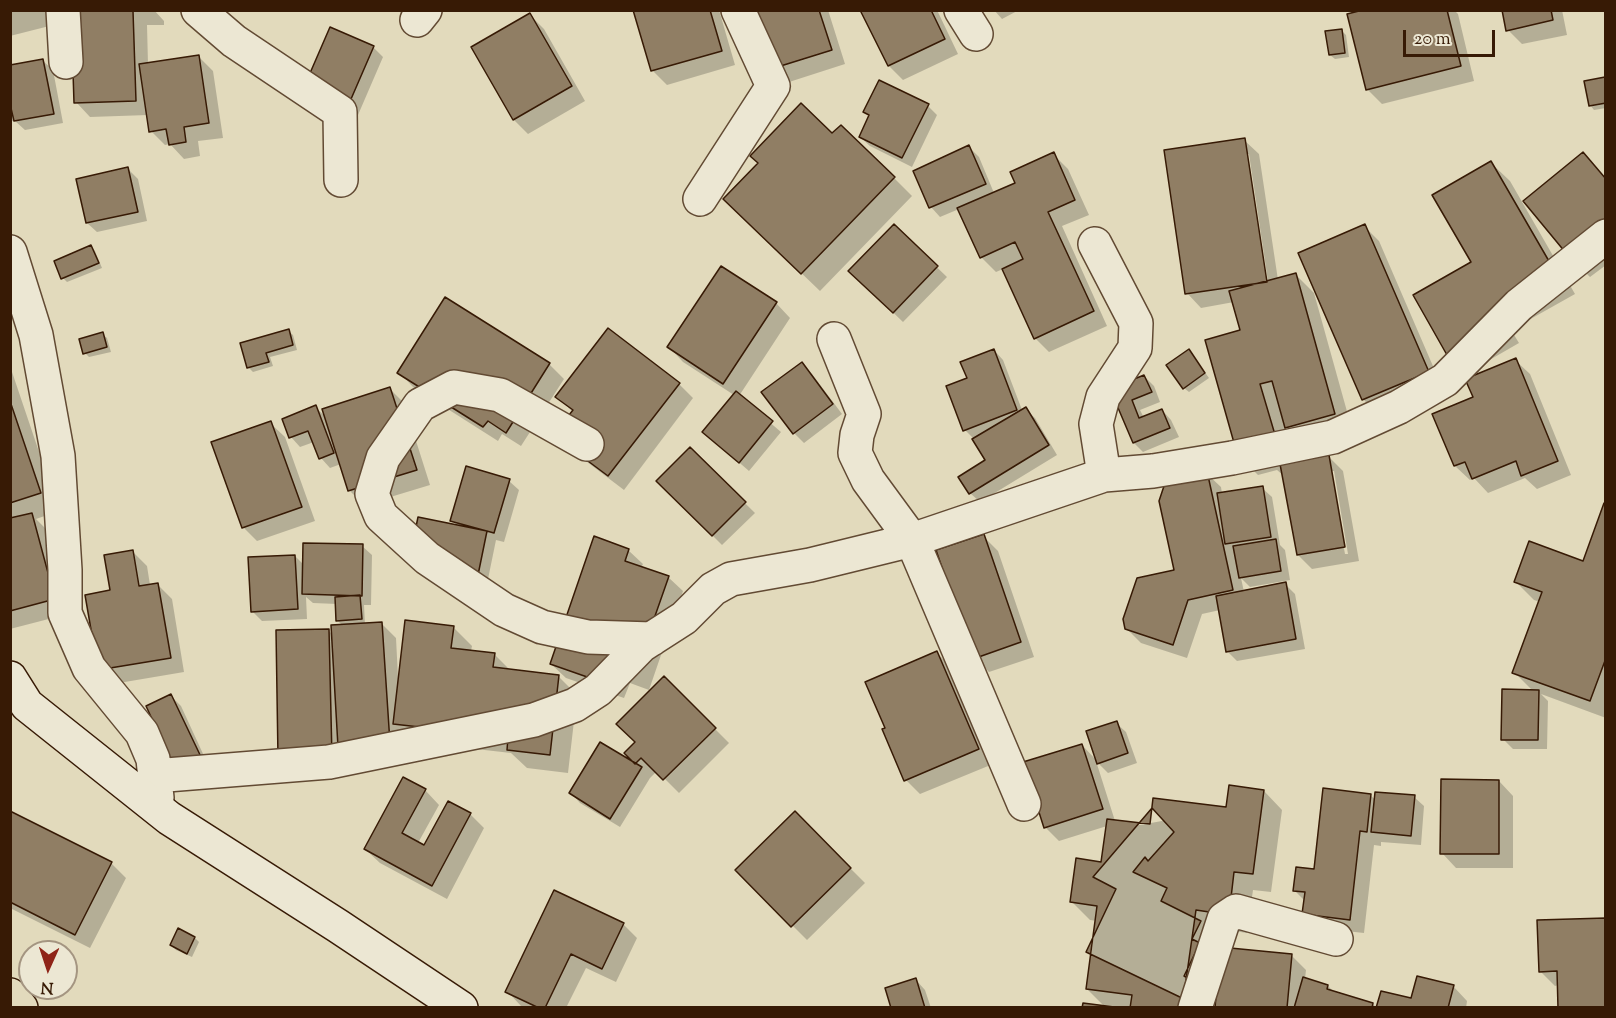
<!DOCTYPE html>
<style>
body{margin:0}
#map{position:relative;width:1616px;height:1018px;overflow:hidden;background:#e2dabc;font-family:"Sorts Mill Goudy",serif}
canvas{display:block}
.frame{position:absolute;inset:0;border:12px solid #371a05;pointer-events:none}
.north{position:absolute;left:18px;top:940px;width:60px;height:60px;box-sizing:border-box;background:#ece7d3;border:2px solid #a49581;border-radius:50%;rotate:183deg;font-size:16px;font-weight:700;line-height:24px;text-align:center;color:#371a05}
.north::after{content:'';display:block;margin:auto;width:21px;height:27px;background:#8f2418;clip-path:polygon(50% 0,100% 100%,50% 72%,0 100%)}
.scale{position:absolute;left:1403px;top:30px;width:92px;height:27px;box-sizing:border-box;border:3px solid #371a05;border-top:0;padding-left:8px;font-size:18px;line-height:21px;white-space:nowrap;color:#371a05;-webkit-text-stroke:4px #ece7d3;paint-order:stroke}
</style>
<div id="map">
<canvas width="1616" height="1018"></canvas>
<div class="frame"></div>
<div class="north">N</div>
<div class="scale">20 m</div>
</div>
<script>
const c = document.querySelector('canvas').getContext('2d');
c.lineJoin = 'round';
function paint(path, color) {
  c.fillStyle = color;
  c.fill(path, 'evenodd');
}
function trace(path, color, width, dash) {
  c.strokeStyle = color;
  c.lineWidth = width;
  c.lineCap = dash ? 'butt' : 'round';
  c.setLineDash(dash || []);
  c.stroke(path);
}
const shadow = new Path2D(`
 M10 10H154L164 21V25H147L148 64 198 56 213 71 223 138 198 141 200 156 184 159 170 144 165 145 151 131 148 115 90 117 76 102 73 20 10 36Z
 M635 10H719L735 65 667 85 653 71Z
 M754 10H828L845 64 786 83Z
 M862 10H937L958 54 903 80 889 66Z
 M994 10H1019L1002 19Z
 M1369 10H1454L1458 14 1474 81 1382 104 1367 89Z
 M1503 10H1562L1567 35 1522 44 1508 30Z
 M530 15 544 29 585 101 528 134 514 120 473 48Z
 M1341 30 1346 35 1349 57 1335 59 1330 55Z
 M373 47 383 57 358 115 315 96Z
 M43 61 53 70 63 123 25 130 15 121H10V102Z
 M1604 79 1606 108 1594 110 1590 105Z
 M928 106 937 115 912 167 870 146 860 137 870 116 865 111Z
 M832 135 894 178 912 196 820 291 744 218Z
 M1244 140 1259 154 1278 280 1296 275 1314 293 1353 433 1305 446 1285 425 1295 463 1329 457 1343 471 1359 561 1312 569 1298 555 1284 476 1277 470 1258 475 1239 456 1242 331 1234 302 1201 308 1187 293ZM1246 154H1249L1269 288 1266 289ZM1330 471H1334L1348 554H1345Z
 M969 147 979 157 994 193 1017 183 1053 154 1068 169 1089 215 1062 226 1107 326 1049 352 1035 338 1003 269 996 272 982 258 959 209 940 217 931 207 915 171Z
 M1583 154 1606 179V265L1590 277 1576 263Z
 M1491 163 1510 181 1575 294 1511 330 1519 343 1467 373 1473 262Z
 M128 169 138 179 147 221 97 232 87 223Z
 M894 226 947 277 903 322 850 271Z
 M1364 226 1379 241 1442 387 1378 414 1363 399Z
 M91 246 95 251 102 268 67 282 63 278Z
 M445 299 549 364 564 379 521 446 502 434 498 441 413 387 399 372Z
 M776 303 790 318 739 396 781 432 749 471 704 432 734 395 683 362 669 347Z
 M288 331 293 335 297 350 270 357 273 366 253 372 248 367Z
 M102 334 107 338 111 352 89 357 85 353Z
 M994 350 1003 360 1022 410 1025 409 1035 418 1057 455 980 502 970 493 988 461 975 440 965 430 969 379Z
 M1193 356 1209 378 1189 392 1184 388Z
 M1515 360 1530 374 1571 475 1537 489 1525 478 1488 493 1474 478 1470 480 1455 466 1434 414 1475 398Z
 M802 364 812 374 842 414 804 443 794 433 763 393Z
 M10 366 59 511 36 519 46 529 68 614 10 629Z
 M1144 376 1154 386 1160 402 1140 410 1144 418 1162 410 1171 420 1179 437 1143 452 1134 443 1112 390Z
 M679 384 693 398 624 490 570 449 573 412 557 397Z
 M390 389 404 403 430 485 364 505 350 491 341 464 330 468 321 458 314 442 300 447 291 437 315 407 327 418Z
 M270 423 285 437 315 521 257 541 243 527Z
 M690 449 755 513 722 545 658 481Z
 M1206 473 1221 487 1222 494 1262 488 1272 497 1280 545 1285 550 1290 580 1250 587 1241 578 1244 592 1285 584 1295 594 1305 649 1237 661 1228 652 1220 610 1202 614 1187 658 1141 643 1126 628 1175 572Z
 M509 481 519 490 504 542 496 540 487 584 420 570 458 526 452 520Z
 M1606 505V718L1541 694 1548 701 1547 749H1513L1503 739 1533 691 1514 672 1540 602 1534 600 1516 582 1584 563Z
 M983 536 998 551 1034 657 989 672 975 658Z
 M362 546 372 555 371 605H364L365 625 382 624 396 638 398 677 453 627 472 646 471 651 494 654 511 671 558 676 577 695 568 773 527 768 511 753 414 742 280 758 329 631 333 635 343 626 338 621 337 604 313 603 306 597 307 619 262 621 252 611 295 556 304 565Z
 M628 550 643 564 641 568 668 577 683 591 649 690 630 683 624 698 566 678 551 664Z
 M133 552 147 566 150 585 157 584 172 599 184 672 113 684 99 669 112 592Z
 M937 653 951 667 993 764 920 794 906 780Z
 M664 678 729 743 679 793 657 771 650 778 620 827 580 803 571 793 637 765 626 753 637 742Z
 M171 696 181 706 210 769 187 780Z
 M1116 723 1126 732 1137 763 1108 773 1096 761 1115 821 1140 825 1227 809 1264 791 1282 810 1271 892 1253 890 1247 933 1214 928 1203 1008H1084L1105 1007 1087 989 1093 941 1097 921 1090 920 1071 901 1102 863 1107 826 1059 841 1045 827 1082 745 1098 762Z
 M1499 781 1513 796V868H1456L1442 853Z
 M425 790 439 805 418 843 425 847 470 814 484 828 447 899 380 863 365 849Z
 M1371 796 1376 800 1414 797 1424 806 1421 845 1381 842V846L1374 845 1364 933 1318 928 1305 901 1295 891 1315 870Z
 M10 812 111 863 126 878 90 948 10 908Z
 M795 813 865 883 807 940 737 870Z
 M555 892 623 924 637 938 616 982 586 968 566 1008H525L521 1006 507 991Z
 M1606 919 1559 985 1555 986 1540 971Z
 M195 938 199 942 192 957 176 950 171 945Z
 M1292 956 1306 970 1305 979 1328 986 1335 993 1373 1004 1376 1008H1216Z
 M916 980 925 990 931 1008H893Z
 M1453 986 1467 1001 1466 1008H1378Z`);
const building = new Path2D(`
 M71 10H151L133 11 136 101 74 103Z
 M633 10H710L722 51 651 71Z
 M752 10H819L832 50 771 69Z
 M860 10H931L945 39 888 66Z
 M1363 10H1447L1461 66 1366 90 1347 14Z
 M1502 10H1551L1553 20 1506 31Z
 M530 13 572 86 513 120 471 47Z
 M330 27 374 46 348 106 304 87Z
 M1342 29 1345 53 1329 55 1325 31Z
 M199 55 209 123 184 127 186 142 169 145 166 129 149 132 139 64Z
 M43 59 54 114 14 121 10 104V65Z
 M1605 77 1606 103 1589 106 1584 81Z
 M879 80 929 104 902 158 859 137 869 115 863 112Z
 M801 103 832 133 841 125 895 177 801 274 723 199 758 163 750 156Z
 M1245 138 1267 282 1185 294 1164 150Z
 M969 145 986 184 929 208 913 171Z
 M1054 152 1075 200 1048 212 1094 311 1034 339 1002 269 1023 259 1015 242 980 258 957 208 1015 183 1010 172Z
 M1583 152 1606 179V239L1575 264 1523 201Z
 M1491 161 1557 275 1447 355 1413 295 1471 262 1432 195Z
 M128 167 138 212 86 223 76 179Z
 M894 224 938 266 893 313 848 271Z
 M1365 224 1429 372 1362 400 1298 253Z
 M91 245 99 263 61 279 54 261Z
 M721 266 777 302 723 384 667 347Z
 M1296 273 1335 414 1285 428 1272 381 1260 384 1281 455 1238 457 1205 340 1240 330 1229 291Z
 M445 297 550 363 506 433 488 421 483 427 397 373Z
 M608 328 680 383 608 476 553 435 573 410 555 397Z
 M289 329 293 345 266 353 269 362 247 368 240 343Z
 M103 332 107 347 83 354 79 339Z
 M994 349 1017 410 963 431 946 386 967 378 960 362Z
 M1189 349 1205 373 1183 389 1166 365Z
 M1516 358 1558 461 1521 476 1516 461 1472 479 1465 462 1454 466 1432 414 1473 397 1465 379Z
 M802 362 833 404 793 434 761 392Z
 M1144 375 1152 392 1132 400 1139 418 1162 409 1170 428 1133 443 1110 389Z
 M390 387 417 470 348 491 322 409Z
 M736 391 773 421 739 463 702 432Z
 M10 401 41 493 10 503Z
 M316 405 334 453 319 459 308 431 289 438 282 419Z
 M1026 407 1049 445 969 494 958 477 985 460 972 439Z
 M271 421 302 507 242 528 211 442Z
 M690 447 746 502 712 536 656 481Z
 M1329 455 1345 547 1297 555 1280 464Z
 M466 466 510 479 494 533 450 521Z
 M1207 471 1233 590 1188 600 1173 645 1125 629 1123 619 1137 578 1174 570 1159 501 1166 480Z
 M1263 486 1271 537 1225 544 1217 493Z
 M1604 503H1606V658L1590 701 1512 673 1542 592 1514 582 1529 541 1583 561Z
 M32 513 55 599 10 611V518Z
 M418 517 487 531 478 575 409 561Z
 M984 534 1021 642 973 659 936 550Z
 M594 536 629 549 625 561 669 576 634 676 610 685 550 664Z
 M1276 539 1281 571 1239 578 1233 546Z
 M303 543 363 544 362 596 302 594Z
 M133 550 139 586 158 583 171 658 98 670 85 595 110 590 104 555Z
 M295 555 298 609 251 612 248 557Z
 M1286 582 1296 639 1226 652 1216 596Z
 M360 595 362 619 336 621 335 597Z
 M405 620 454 626 451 648 495 653 493 667 559 675 550 755 507 750 508 737 393 724Z
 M382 622 390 743 338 747 331 625Z
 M329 629 332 758H278L276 630Z
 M937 651 979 749 904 781 882 729 885 728 865 682Z
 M664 676 716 728 663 780 641 758 635 764 624 753 635 742 616 724Z
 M1502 689 1539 690 1538 740H1501Z
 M171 694 202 759 176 771 146 706Z
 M1117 721 1128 753 1097 764 1086 731Z
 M600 742 642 767 610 819 569 793Z
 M1082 744 1103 809 1044 828 1023 762Z
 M403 777 426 789 402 833 424 845 448 801 471 813 432 886 364 849Z
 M1441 779 1499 780V854H1440Z
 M1229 785 1264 790 1253 874 1234 872 1229 915 1196 910 1182 1008H1130L1132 995 1086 989 1097 906 1070 902 1076 858 1101 862 1107 819 1150 824 1153 798 1226 807Z
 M1323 788 1371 794 1367 832 1360 831 1350 920 1302 914 1305 892 1293 891 1296 867 1314 869Z
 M1375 792 1415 795 1411 836 1371 832Z
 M1152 808 1174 832 1148 861 1145 857 1133 872 1167 888 1161 901 1201 921 1192 939 1200 943 1184 976 1193 981 1184 999 1086 952 1116 889 1093 877Z
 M10 811 112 862 75 935 10 902Z
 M795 811 851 868 791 927 735 870Z
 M554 890 624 923 602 969 571 954 545 1008H539L505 992Z
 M1606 918V1008H1558L1557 971 1539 972 1537 920Z
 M178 928 195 937 187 954 170 945Z
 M1220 947 1292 954 1287 1008H1215Z
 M1417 976 1454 985 1448 1008H1376L1381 991 1411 998Z
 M1303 977 1328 985 1327 989 1373 1003 1372 1008H1294Z
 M916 978 925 1008H891L885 988Z
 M1083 1003 1122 1008H1082Z`);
const street = new Path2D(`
 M63 10 66 62
 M198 10 234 41 340 112 341 180
 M961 10 976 34
 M417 20 425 10
 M700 199 773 86 738 10
 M1095 244 1136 323 1135 348 1103 397 1096 424 1104 475
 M10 252 36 335 58 456 65 570V613L89 668 142 733 153 759 157 798
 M834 339 864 414 857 435 855 453 868 480 912 540 1024 804
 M587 444 500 395 454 387 420 405 383 458 372 494 381 516 427 558 504 610 542 627 588 637 652 639
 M154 776 329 762 534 720 575 705 598 690 642 645 684 618 713 589 731 579 810 565 912 540 1104 475 1153 471 1232 458 1333 437 1399 407 1445 380 1519 305 1606 236
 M1195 1008 1224 919 1236 911 1336 939`);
const secondary = new Path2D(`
 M10 678 27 705 169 818 338 926 461 1008`);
const primary = new Path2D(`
 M10 995 21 1008`);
paint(shadow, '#0003');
paint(building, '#907e64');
trace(building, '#371a05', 1.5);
trace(street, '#624a33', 36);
trace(secondary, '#371a05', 36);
trace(primary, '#371a05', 36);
trace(street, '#ece7d3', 33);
trace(secondary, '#ece7d3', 33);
trace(primary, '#e2dabc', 33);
</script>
